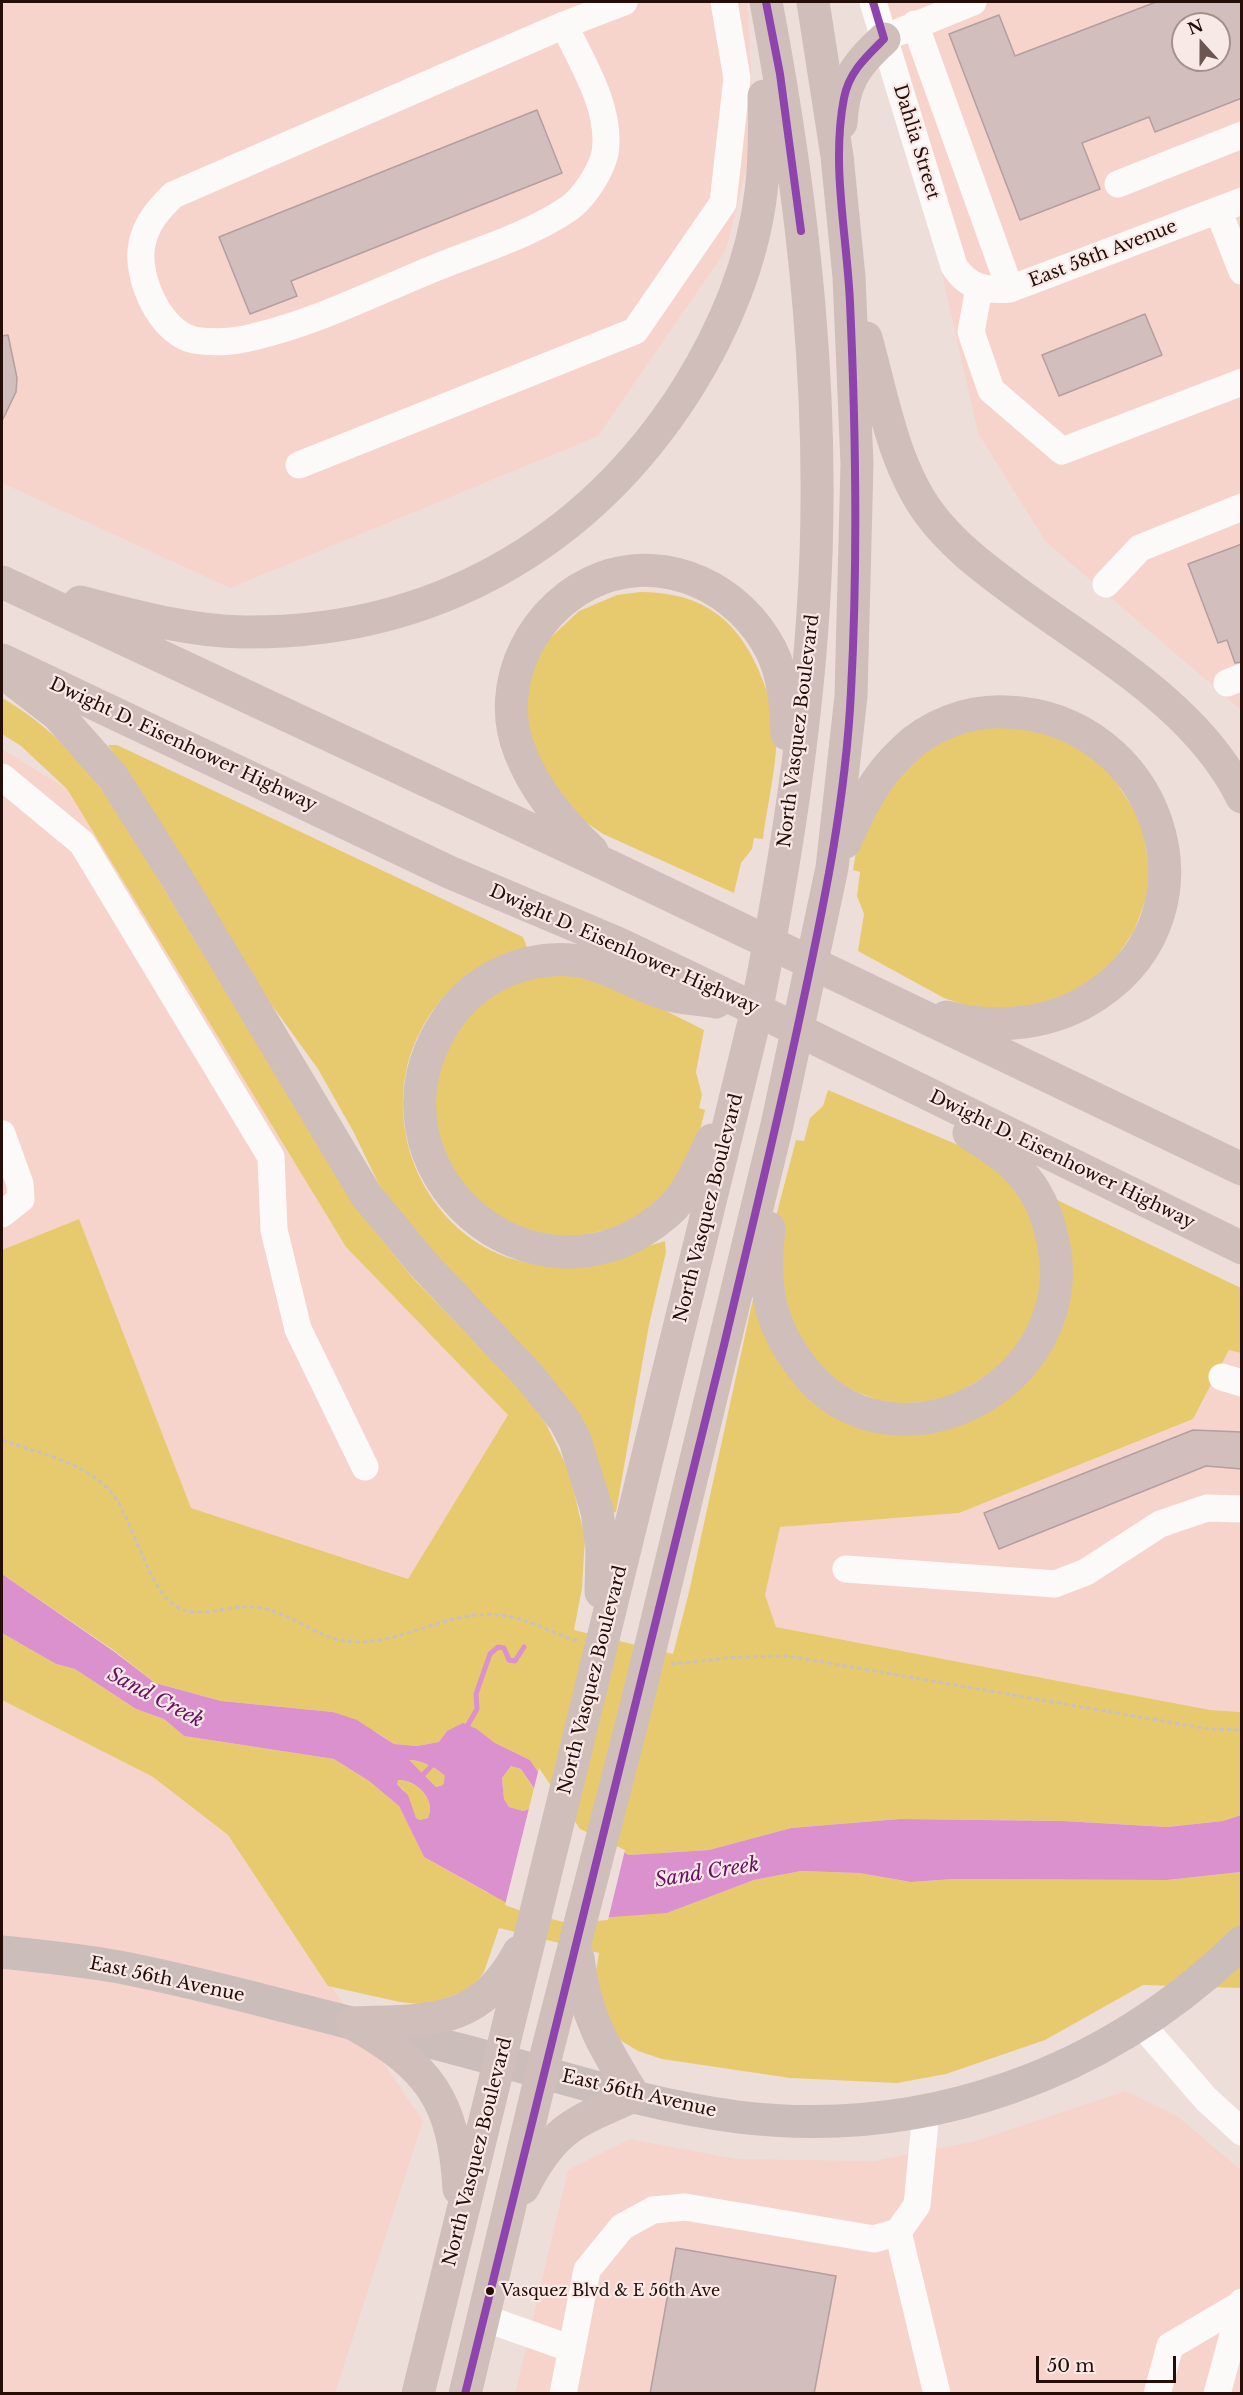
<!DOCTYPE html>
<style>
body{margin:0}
#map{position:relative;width:1243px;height:2395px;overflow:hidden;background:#eededa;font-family:"Libre Baskerville",serif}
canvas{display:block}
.frame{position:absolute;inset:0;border:3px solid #250d08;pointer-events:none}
.north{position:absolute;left:1171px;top:12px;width:60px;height:60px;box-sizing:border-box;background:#f8e9e6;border:2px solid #a4918d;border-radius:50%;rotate:339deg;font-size:16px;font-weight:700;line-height:24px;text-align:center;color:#250d08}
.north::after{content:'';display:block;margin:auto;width:21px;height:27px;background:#6b5652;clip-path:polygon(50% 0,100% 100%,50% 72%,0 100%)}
.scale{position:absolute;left:1036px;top:2356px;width:140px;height:27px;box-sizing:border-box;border:3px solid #250d08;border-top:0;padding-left:8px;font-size:18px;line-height:21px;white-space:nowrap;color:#250d08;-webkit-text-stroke:4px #f8e9e6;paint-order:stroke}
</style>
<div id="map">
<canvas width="1243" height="2395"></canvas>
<div class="frame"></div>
<div class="north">N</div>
<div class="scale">50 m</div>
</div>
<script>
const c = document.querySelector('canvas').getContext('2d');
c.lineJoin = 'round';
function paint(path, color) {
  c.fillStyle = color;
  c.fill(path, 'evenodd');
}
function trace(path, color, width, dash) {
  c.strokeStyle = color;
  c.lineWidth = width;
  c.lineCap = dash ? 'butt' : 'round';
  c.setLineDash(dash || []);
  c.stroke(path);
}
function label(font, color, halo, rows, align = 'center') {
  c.font = font + ' "Libre Baskerville",serif';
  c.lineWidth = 4.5;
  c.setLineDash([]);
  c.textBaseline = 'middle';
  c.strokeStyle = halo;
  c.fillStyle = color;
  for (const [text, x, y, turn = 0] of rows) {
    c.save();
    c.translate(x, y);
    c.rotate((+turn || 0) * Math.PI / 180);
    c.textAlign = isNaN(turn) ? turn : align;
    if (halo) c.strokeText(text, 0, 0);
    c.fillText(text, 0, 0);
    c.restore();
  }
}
const built = new Path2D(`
 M2 2H747L755 134 726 250 598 436 230 588 2 483Z
 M880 2H1241V710L1045 541 978 433ZM1183 24H1219V60H1183Z
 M2 749 67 789 346 1247 508 1415 408 1579 191 1508 79 1220 2 1250Z
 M1229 1350 1241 1353V1712L1210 1710 776 1627 765 1595 780 1527 959 1513 1193 1419Z
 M2 1700 153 1777 228 1835 423 2121 335 2393H2Z
 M1125 2091 1177 2116 1241 2170V2393L515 2394 568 2170 630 2139 736 2159 874 2161 972 2142Z`);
const green = new Path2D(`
 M640 592C705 592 741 622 763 681 768 694 774 707 776 721 780 753 767 805 763 839L754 838 752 849 741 863 734 893 603 834 577 816 533 761 524 702 537 658 550 638 579 611 617 595Z
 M2 698C51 726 81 761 114 806L355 1206 411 1276 524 1393 546 1424 569 1471 585 1538 582 1588 574 1630 673 1654 689 1592 754 1294C776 1357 784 1390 847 1421L1028 1377 1053 1198 1241 1288V1353L1229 1350 1193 1419 959 1513 780 1527 765 1595 776 1627 1210 1710 1241 1712V1815L1223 1821 1167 1827 1063 1821 900 1819 791 1828 709 1850 629 1855 578 1831 530 1760 495 1743 477 1729 447 1731 439 1742 417 1746 394 1744 378 1733 333 1712 221 1701 155 1683 116 1652 2 1574V1250L79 1219 191 1508 408 1579 508 1415 346 1247 67 789 21 746 2 734Z
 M1018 721 1099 756 1142 822 1149 868 1147 896 1134 931 1107 971 1091 985 1019 1011 970 1007 944 998 858 951 864 914 857 896 860 872 853 870 861 821 938 735Z
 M108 745H117L523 937 528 950C507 961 473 972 455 986 438 999 426 1020 417 1038 373 1134 436 1257 545 1265 587 1268 626 1252 665 1241L666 1252 649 1325 616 1512 605 1515 476 1304 385 1197 353 1131 318 1069 266 997 178 851Z
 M524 976H597L704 1030 696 1072 702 1095 699 1108 705 1110 698 1138 674 1188 635 1223 559 1241 489 1219 437 1155 431 1073 468 1009Z
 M828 1090 970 1150 999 1170 1022 1196 1044 1254 1036 1314 1004 1365 944 1401 888 1404 833 1383 793 1342 774 1224 796 1140 804 1141 810 1118 823 1106Z
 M2 1633 56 1664 75 1669 136 1709 164 1719 184 1736 334 1759 369 1781 399 1806 424 1857 488 1893 667 1913 754 1880 801 1871 859 1873 911 1882 954 1879 1167 1880 1241 1872V1988L1143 1985 1045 2040 946 2074 897 2083 790 2078 662 2059 638 2051 620 2040 609 2029 596 1972 599 1953 499 1928 484 1972 472 1988 427 2005 400 2002 328 1986 228 1835 153 1777 2 1700Z
 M408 1760C421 1760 436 1767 445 1776L443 1785 436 1787Z
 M511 1766 521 1769 535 1791 532 1808 523 1811 509 1807 504 1799 502 1778Z
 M397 1780C416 1779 437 1800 428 1818L420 1820 416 1818 404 1790 397 1784Z`);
const water = new Path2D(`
 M2 1574 116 1653 155 1683 221 1701 333 1712 357 1720 394 1744 417 1746 439 1742 447 1731 463 1723 477 1729 495 1743 530 1760 578 1831 629 1855 709 1850 791 1828 900 1819 1063 1821 1167 1827 1223 1821 1241 1815V1872L1167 1880 954 1879 911 1882 859 1873 801 1871 754 1880 667 1913 569 1920 505 1902 424 1857 399 1806 369 1781 334 1759 184 1736 164 1719 136 1709 75 1669 56 1664 2 1633ZM409 1760C421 1760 436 1767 445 1776L443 1785 436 1787ZM511 1766 521 1769 535 1790 532 1808 523 1811 509 1807 504 1799 502 1778ZM398 1780C416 1779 437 1800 428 1818L420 1820 416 1818 408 1795 397 1784Z`);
const pier = new Path2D(`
 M539 1768 580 1829 625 1850 608 1920 568 1923 524 1912 505 1905Z`);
const stream = new Path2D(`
 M465 1730 477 1709 476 1694 490 1654 498 1647 504 1648 509 1660 515 1661 524 1647
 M420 1778 434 1763`);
const building = new Path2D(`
 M1156 2H1242V98L1155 132 1149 117 1082 143 1100 189 1020 220 949 34 999 15 1015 56ZM1183 24H1219V60H1183Z
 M537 110 562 173 291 281 297 296 250 314 219 237Z
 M1145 314 1162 355 1059 396 1042 355Z
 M8 335 17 378 16 392 2 421V336Z
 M1242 544V662L1235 663 1227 640 1218 643 1188 564Z
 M1193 1430 1242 1432V1469L1206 1466 999 1549 984 1513Z
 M676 2248 836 2276 814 2394H650Z`);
const path = new Path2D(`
 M2 1440C38 1453 85 1462 111 1492 134 1520 148 1593 179 1608 201 1619 232 1604 256 1607 291 1611 317 1640 353 1642 403 1644 450 1609 500 1615 528 1618 551 1633 578 1641
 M671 1664 738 1657 788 1656 1209 1729 1242 1730`);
const minor = new Path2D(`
 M873 2 954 266C968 288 986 291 1010 289L1242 201
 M915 24 1010 289
 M564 25C582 63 612 109 605 153 601 172 583 199 568 209 528 236 479 250 435 268 376 292 315 323 253 337 234 342 213 343 194 340 160 333 135 276 142 244 146 223 159 209 173 195L564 25 624 2
 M899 32 973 2
 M1118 184 1242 135
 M1218 210 1242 271
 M979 288 971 332 991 390 1062 451 1242 382
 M299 465 635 331 723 203 737 78 724 2
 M1106 584 1140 548 1242 507
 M1227 683 1242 677
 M2 777 82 843 271 1157 274 1230 298 1329 365 1467
 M2 1134 20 1184 21 1199 2 1214
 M1222 1377 1242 1383
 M846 1569 1055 1584 1086 1572 1160 1524 1207 1508 1242 1509
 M1141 2024 1206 2099 1242 2132
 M898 2232 937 2394
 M484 2318 572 2349
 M563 2394 587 2270 622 2227 653 2210 685 2207 874 2239 898 2232 917 2205 926 2112
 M1157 2394 1170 2346 1240 2305
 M1217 2394 1242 2302`);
const major = new Path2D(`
 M2 1952C41 1956 80 1960 119 1967 192 1981 264 2001 336 2019 376 2030 417 2038 457 2049 550 2073 643 2105 738 2117 926 2140 1107 2074 1242 1942`);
const highway = new Path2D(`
 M841 123C843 83 855 65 884 39
 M866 338C882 395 893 464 929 513 952 544 981 566 1012 589 1093 650 1195 703 1242 797
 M2 582 609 866 1242 1169
 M80 602C134 616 188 631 244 632 431 634 587 546 687 389 724 330 753 261 761 192 765 160 765 128 764 96
 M2 660 449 872 617 943 751 1007 1242 1248
 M14 681 58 715 113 777 176 877 366 1195 423 1264 529 1376 565 1421 575 1440 597 1511 602 1549 601 1592
 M845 842C860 808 875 777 903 751 929 725 969 710 1006 712 1157 717 1225 907 1098 994 1055 1024 997 1031 946 1017
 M592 851C562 823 535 791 520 752 492 683 535 603 602 578 668 554 740 589 771 650 784 676 786 705 787 734
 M712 1140C700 1165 688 1195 667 1213 534 1328 351 1166 446 1021 469 985 509 963 551 960 598 956 625 982 667 994 682 999 700 999 716 1002
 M769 1228C763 1283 767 1321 801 1366 890 1486 1084 1386 1053 1241 1048 1216 1037 1190 1020 1172 1006 1156 987 1145 969 1133
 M352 2023C429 2066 454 2100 459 2189
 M352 2023C426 2020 479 2027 519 1952
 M523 2188C554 2127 575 2122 634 2096 604 2047 585 2017 578 1958
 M418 2394 754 1022C781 887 804 751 813 613 827 409 804 202 766 2
 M465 2394 542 2071 637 1703 777 1125 832 868 851 696 857 464 849 277 837 156 813 2`);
const bus1 = new Path2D(`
 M766 2 780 74 801 231
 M465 2394C549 2043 639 1695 724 1345 751 1231 779 1117 803 1002 825 900 846 796 851 691 858 562 856 433 850 303 847 235 831 165 844 98 849 72 866 57 884 39L873 2`);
const markers = [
 [490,2291,5,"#250d08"]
];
const busNames = [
 ["Vasquez Blvd & E 56th Ave",501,2291]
];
const streetNames = [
 ["Dahlia Street",916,142,73],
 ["East 58th Avenue",1103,254,-21],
 ["North Vasquez Boulevard",799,731,-83],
 ["Dwight D. Eisenhower Highway",183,745,25],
 ["Dwight D. Eisenhower Highway",624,950,24],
 ["Dwight D. Eisenhower Highway",1062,1160,26],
 ["North Vasquez Boulevard",709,1208,-76],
 ["North Vasquez Boulevard",593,1680,-76],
 ["East 56th Avenue",167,1980,12],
 ["East 56th Avenue",639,2094,13],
 ["North Vasquez Boulevard",478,2152,-76]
];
const waterNames = [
 ["Sand Creek",155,1698,28],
 ["Sand Creek",707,1873,-9]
];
paint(built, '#f6d4cc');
paint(green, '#e8ca6e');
paint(water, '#da91cd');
paint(pier, '#eededa');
trace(stream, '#da91cd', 5);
paint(building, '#d3bebe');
trace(building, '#b39f9f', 1.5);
trace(path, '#cac1bf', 3, [4.5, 3]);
trace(minor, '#fcfaf9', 27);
trace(major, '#cabdba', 33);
trace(highway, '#d0beba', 33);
trace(bus1, '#8e44ad', 8);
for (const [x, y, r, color] of markers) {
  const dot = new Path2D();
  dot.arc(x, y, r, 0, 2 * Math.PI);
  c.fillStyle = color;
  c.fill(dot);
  trace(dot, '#f8e9e6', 2);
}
label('16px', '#250d08', '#f8e9e6', busNames, 'left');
label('18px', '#250d08', '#f8e9e6', streetNames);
label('italic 20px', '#690d62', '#f8e9e6', waterNames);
</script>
